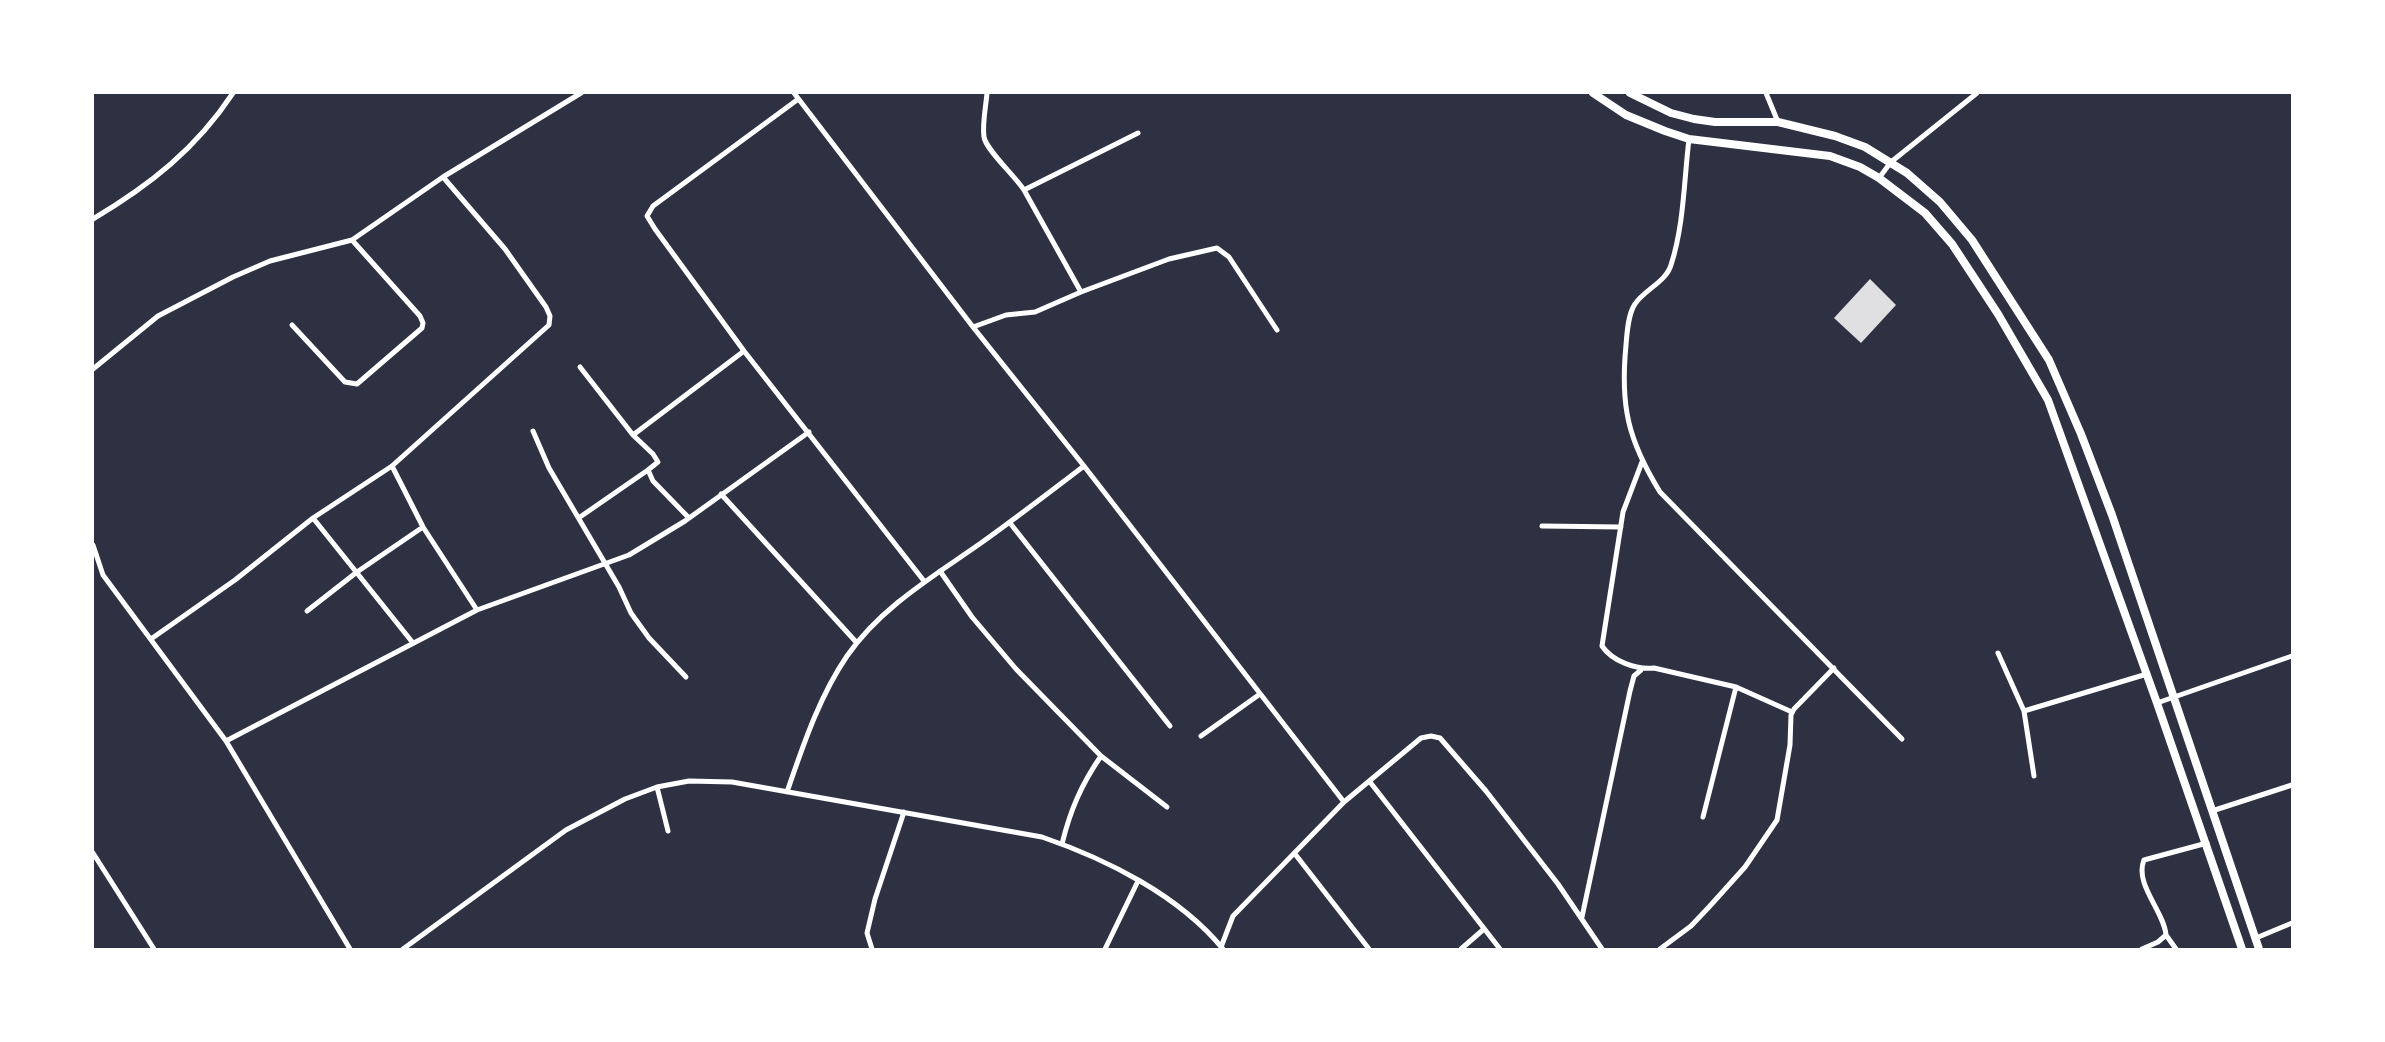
<!DOCTYPE html>
<style>
body{margin:0}
#map{position:relative;width:2385px;height:1042px;overflow:hidden;background:#2d3142;font-family:Commissioner,sans-serif}
canvas{display:block}
.frame{position:absolute;inset:0;border:94px solid #fff;pointer-events:none}
</style>
<div id="map">
<canvas width="2385" height="1042"></canvas>
<div class="frame"></div>
</div>
<script>
const c = document.querySelector('canvas').getContext('2d');
c.lineJoin = 'round';
function paint(path, color) {
  c.fillStyle = color;
  c.fill(path, 'evenodd');
}
function trace(path, color, width, dash) {
  c.strokeStyle = color;
  c.lineWidth = width;
  c.lineCap = dash ? 'butt' : 'round';
  c.setLineDash(dash || []);
  c.stroke(path);
}
const building = new Path2D(`
 M1870 279 1896 305 1861 343 1834 318Z`);
const minor = new Path2D(`
 M794 93 973 327 1084 466 1344 802
 M987 93C986 106 982 124 984 137 986 150 1015 176 1024 190L1081 292
 M1766 93 1778 122
 M797 100 653 206 647 216 655 229 744 351 924 581
 M1689 139C1684 180 1684 225 1671 265 1666 282 1644 290 1635 304 1628 314 1627 333 1626 345 1620 406 1628 440 1660 492L1902 739
 M1879 178 1891 162 1977 93
 M1024 190 1138 133
 M93 219C150 185 196 149 233 93
 M292 325 345 382 357 384 422 328 423 323 420 316 352 240
 M973 327 1006 315 1035 312 1081 292 1169 259 1217 248 1229 257 1277 330
 M580 367 633 435 653 454 658 462 648 470 653 481 689 518
 M93 369 158 316 233 277 270 261 352 240 443 177 581 93
 M533 431 549 468 619 587 631 613 649 638 686 677
 M633 435 744 351
 M1642 462 1623 512 1602 646C1612 661 1636 670 1654 668L1736 687 1792 712
 M392 466 423 527 477 610
 M721 494 857 643
 M580 517 648 470
 M313 518 413 643
 M1010 523 1170 726
 M1542 526 1621 527
 M93 545 103 575 226 741 350 949
 M940 571 972 617 1016 669 1101 756 1167 807
 M307 611 357 572 423 527
 M151 639 235 580 313 518 392 466 549 325 550 316 546 307 505 249 443 177
 M1998 653 2024 711 2034 776
 M2157 703 2292 656
 M2024 711 2147 674
 M1201 736 1260 694
 M226 741 477 610 629 555 685 521 809 432
 M1370 782 1500 949
 M657 787 668 831
 M787 792C803 746 819 697 847 656 881 607 934 576 981 543 1016 518 1050 492 1084 466
 M2212 811 2292 785
 M1703 817 1736 687
 M1062 844C1070 811 1081 785 1101 756
 M93 853 154 949
 M1295 854 1369 949
 M1582 917 1630 691 1634 676 1641 670
 M2166 935 2176 949
 M2256 938 2292 923
 M1221 947 1233 916 1344 802 1421 738 1431 736 1440 738 1486 791 1558 884 1602 949
 M403 949 566 830 625 799 657 787 689 781 732 782 1042 837C1106 859 1179 895 1223 949
 M872 949 867 933 875 899 904 812
 M1105 949 1138 881
 M1461 949 1484 929
 M1660 949 1691 926 1709 907 1745 867 1777 820 1790 745 1791 715 1794 709 1834 668
 M2142 949 2158 942 2166 935C2164 911 2134 884 2144 860L2207 843`);
const secondary = new Path2D(`
 M1593 93 1626 115 1665 131 1689 139 1830 156 1860 167 1879 178 1925 213 1952 244 1998 314 2048 400 2157 703 2242 949
 M1630 93 1671 113 1694 119 1715 122H1778L1835 136 1865 147 1907 173 1940 202 1972 240 2049 360 2081 434 2112 515 2259 949`);
paint(building, '#e0e0e3');
trace(minor, '#fff', 5);
trace(secondary, '#fff', 8);
</script>
